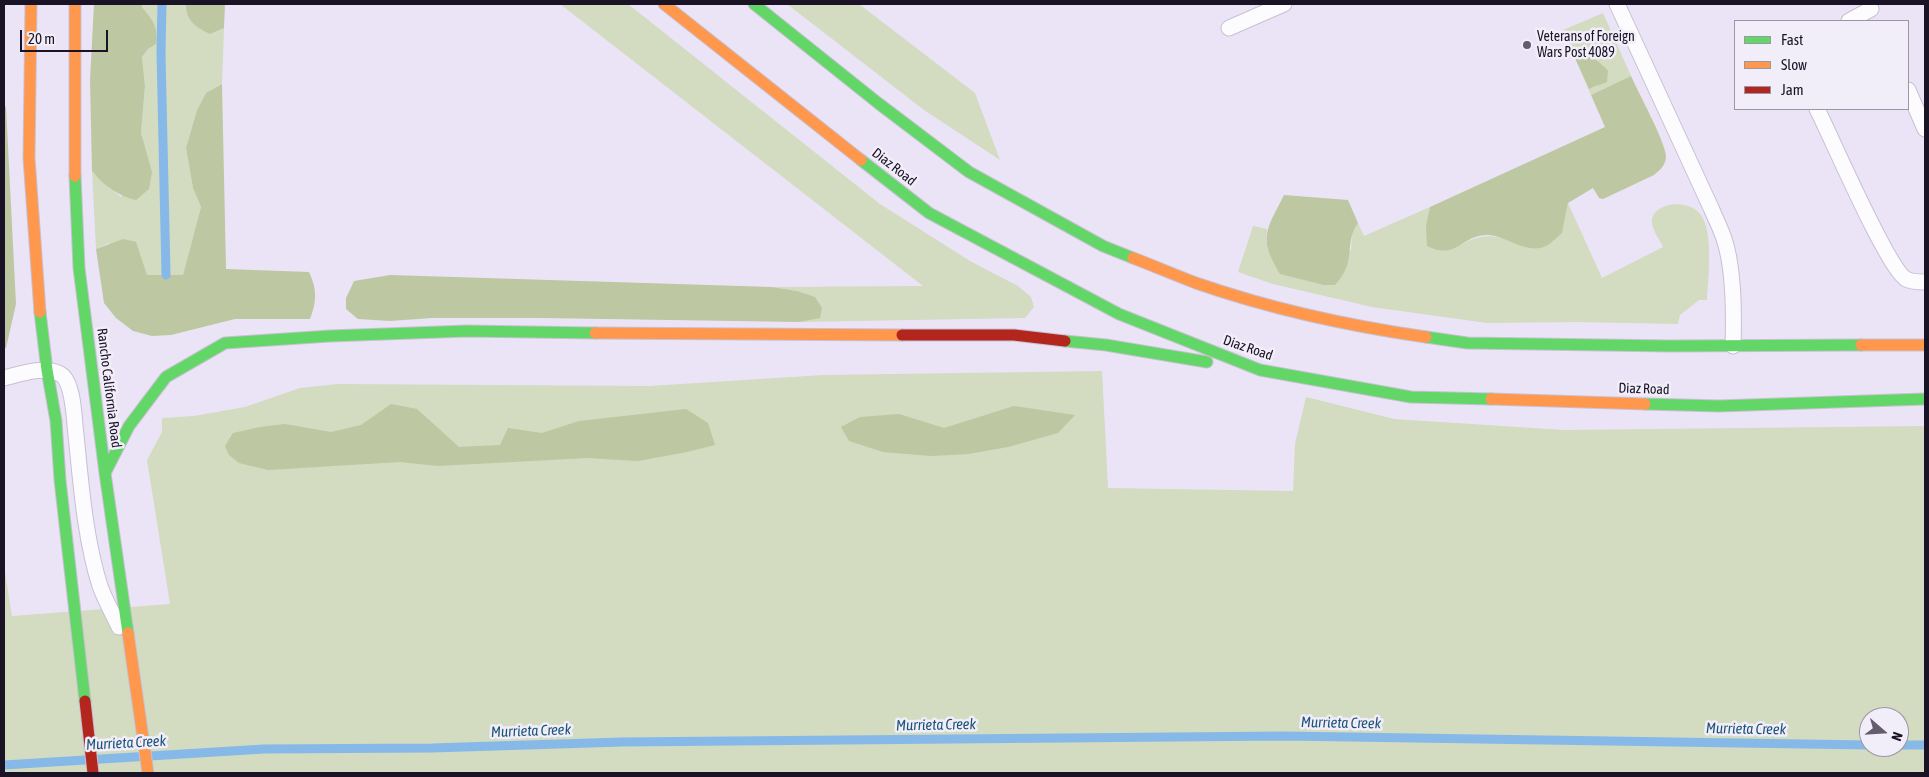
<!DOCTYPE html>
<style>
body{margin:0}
#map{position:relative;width:1929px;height:777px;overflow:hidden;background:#ebe4f6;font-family:"Asap Condensed",sans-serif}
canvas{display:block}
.frame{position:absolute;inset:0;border:5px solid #1a1225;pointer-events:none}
.legend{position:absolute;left:1734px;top:20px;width:175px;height:90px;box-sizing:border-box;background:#f2eef9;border:1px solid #9c96a4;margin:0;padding:6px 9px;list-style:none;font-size:15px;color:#1a1225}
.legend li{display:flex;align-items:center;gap:10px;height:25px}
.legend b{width:25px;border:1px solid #9c96a4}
.north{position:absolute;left:1859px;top:707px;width:50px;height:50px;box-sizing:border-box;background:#f2eef9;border:1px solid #9c96a4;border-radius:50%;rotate:109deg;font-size:14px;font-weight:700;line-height:20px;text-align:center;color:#1a1225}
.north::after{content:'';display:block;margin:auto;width:18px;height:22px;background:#635c6e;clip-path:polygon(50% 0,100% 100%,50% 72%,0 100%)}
.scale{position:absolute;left:20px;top:30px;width:88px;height:22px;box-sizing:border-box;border:2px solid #1a1225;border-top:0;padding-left:6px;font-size:15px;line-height:18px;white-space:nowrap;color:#1a1225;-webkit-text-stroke:4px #f2eef9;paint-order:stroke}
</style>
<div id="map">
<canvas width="1929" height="777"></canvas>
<div class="frame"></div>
<ul class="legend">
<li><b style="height:6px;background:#63d668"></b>Fast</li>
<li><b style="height:6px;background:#ff974d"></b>Slow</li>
<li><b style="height:6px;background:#b3261e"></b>Jam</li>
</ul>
<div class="north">N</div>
<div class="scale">20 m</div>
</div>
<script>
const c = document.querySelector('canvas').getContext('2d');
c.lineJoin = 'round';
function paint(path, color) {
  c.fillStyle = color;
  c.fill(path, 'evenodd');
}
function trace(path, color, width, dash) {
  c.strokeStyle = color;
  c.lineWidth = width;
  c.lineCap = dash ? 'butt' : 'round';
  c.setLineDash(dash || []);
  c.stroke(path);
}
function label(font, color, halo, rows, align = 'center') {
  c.font = font + ' "Asap Condensed",sans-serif';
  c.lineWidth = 5;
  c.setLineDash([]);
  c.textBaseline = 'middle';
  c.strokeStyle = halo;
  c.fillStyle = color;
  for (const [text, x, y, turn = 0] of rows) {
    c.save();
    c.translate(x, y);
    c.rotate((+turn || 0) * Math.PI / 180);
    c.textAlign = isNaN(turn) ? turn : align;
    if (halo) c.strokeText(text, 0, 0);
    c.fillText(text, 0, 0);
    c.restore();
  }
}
const green = new Path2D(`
 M142 4H186V12L210 34 224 28 222 84 206 93 197 110 186 148 193 188 201 207 183 275H147L109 243 96 249 92 171C101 182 111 188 121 197L145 151 141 133 145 86 142 57 148 49 156 44 149 16 142 7Z
 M560 4H628L880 204 970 261 1018 286 1031 297 1034 307 1025 318 799 322 797 291 772 287 923 286Z
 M787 4H859L975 93 1000 160 924 110Z
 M1603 13 1631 76 1591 95 1563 30Z
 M1568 203 1602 278 1663 247C1660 240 1652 230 1652 222 1651 203 1688 197 1701 215 1714 235 1708 278 1707 300H1699L1680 315 1678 324 1577 322 1487 323 1372 307 1273 284 1238 272 1253 226 1267 229 1266 241 1351 251 1352 231 1358 223 1364 236 1430 207 1426 225 1453 249C1484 232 1492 233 1525 247L1562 233Z
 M1102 371 1108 488 1293 491 1295 444 1306 397 1394 419 1564 430 1925 426V773H4V566L12 616 170 604 147 460 162 432V418L194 416 245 407 300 388 337 384 650 386 823 375ZM1869 717H1899V747H1869Z`);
const forest = new Path2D(`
 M94 4H142V7C152 19 159 28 156 44L148 49 142 57 145 86 141 133 152 172 149 189 136 200C118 196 103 185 92 171L90 80Z
 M186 4H225L224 28 210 34C197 28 185 20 186 4Z
 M1581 55C1592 55 1601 63 1608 71L1607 82C1601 85 1595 85 1589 89L1575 58Z
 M1631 76C1638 92 1665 141 1666 156 1666 165 1660 170 1654 175L1603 199 1599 198 1593 188 1568 203 1562 233C1556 238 1548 247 1540 248 1521 251 1506 236 1488 235 1462 234 1457 261 1427 246L1426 225 1430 207 1605 127 1591 95Z
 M222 84 226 269 309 272C317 289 317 301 310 319H235L171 335 152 336 133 331 116 318 104 303 96 249 123 239 136 242 147 275H183L201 207 193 188 186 148 197 110 206 93Z
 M4 105 6 107 16 304 6 348H4Z
 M1284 195 1348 200 1358 223C1343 243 1358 261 1335 285H1324L1280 274C1258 237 1266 231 1284 195Z
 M390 275 772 287 797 291 815 297 822 308 820 318 799 322 541 318H432L390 321 358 319 346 309V298L354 281Z
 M391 404 417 409 459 447 500 445 508 428 542 433 579 421 686 409 708 423 715 445 687 452 638 461 587 458 438 466 400 462 268 470 239 463 229 455 225 446 233 433 260 427 285 424 331 432 361 425Z
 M1014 406 1075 415 1058 433 1008 447 968 454 931 456 883 452 849 441 841 427 860 417 899 414 944 428Z`);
const stream = new Path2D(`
 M162 4 161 53 166 275
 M1899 745H1925
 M4 765 264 749 432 748 622 742 1284 736 1869 745`);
const lane = new Path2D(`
 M1617 4 1712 210C1716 220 1722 231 1725 242 1734 271 1734 316 1733 346
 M1849 21 1871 9
 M1229 28 1284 4
 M1908 90 1925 129
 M1817 109C1831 136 1887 268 1906 279 1911 282 1920 282 1925 282
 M4 378C20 374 48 364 63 376 74 387 74 420 76 435 81 484 85 539 100 586 105 600 113 614 119 627`);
const fast = new Path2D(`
 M754 4 878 103 969 172 1103 246 1133 258
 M861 160 929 213 1119 314 1260 370 1411 397 1491 399
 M75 176 79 268 105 473 128 633
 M40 312 47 370 56 421 60 480 85 701
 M1426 337 1467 343 1670 346 1861 345
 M1065 341 1106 345 1207 362
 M1645 404 1719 406 1925 399
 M105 473 129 426 166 377 225 343 330 336 467 331 595 333`);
const slow = new Path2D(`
 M31 4 29 158 40 312
 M75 4V176
 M664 4 861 160
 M1133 258C1154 266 1175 275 1196 283 1271 309 1349 326 1426 337
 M595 333 902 335
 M1861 345H1925
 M1491 399 1645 404
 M128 633 148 773`);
const jam = new Path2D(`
 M902 335H1014L1065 341
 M85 701 93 773`);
const markers = [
 [1527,45,5,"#635c6e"]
];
const poiNames = [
 ["Veterans of Foreign",1537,37],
 ["Wars Post 4089",1537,53]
];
const streetNames = [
 ["Diaz Road",894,167,38],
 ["Diaz Road",1248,348,19],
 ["Rancho California Road",109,388,83],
 ["Diaz Road",1644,389,2]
];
const waterNames = [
 ["Murrieta Creek",1341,723,1],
 ["Murrieta Creek",936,725,-1],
 ["Murrieta Creek",1746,729,1],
 ["Murrieta Creek",531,731,-2],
 ["Murrieta Creek",126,743,-3]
];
paint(green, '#d3dbc1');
paint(forest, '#bdc7a1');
trace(stream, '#86b9e7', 9);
trace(lane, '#c7c0d1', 17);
trace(fast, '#c7c0d1', 13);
trace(slow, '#c7c0d1', 13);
trace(jam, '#c7c0d1', 13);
trace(lane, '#fcfbfe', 15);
trace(fast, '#63d668', 11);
trace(slow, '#ff974d', 11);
trace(jam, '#b3261e', 11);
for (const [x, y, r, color] of markers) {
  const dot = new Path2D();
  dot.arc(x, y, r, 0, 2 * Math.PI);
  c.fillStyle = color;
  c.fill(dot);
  trace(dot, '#f2eef9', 2);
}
label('14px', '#1a1225', '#f2eef9', poiNames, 'left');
label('14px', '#1a1225', '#f2eef9', streetNames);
label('italic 15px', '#1a5379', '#f2eef9', waterNames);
</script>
